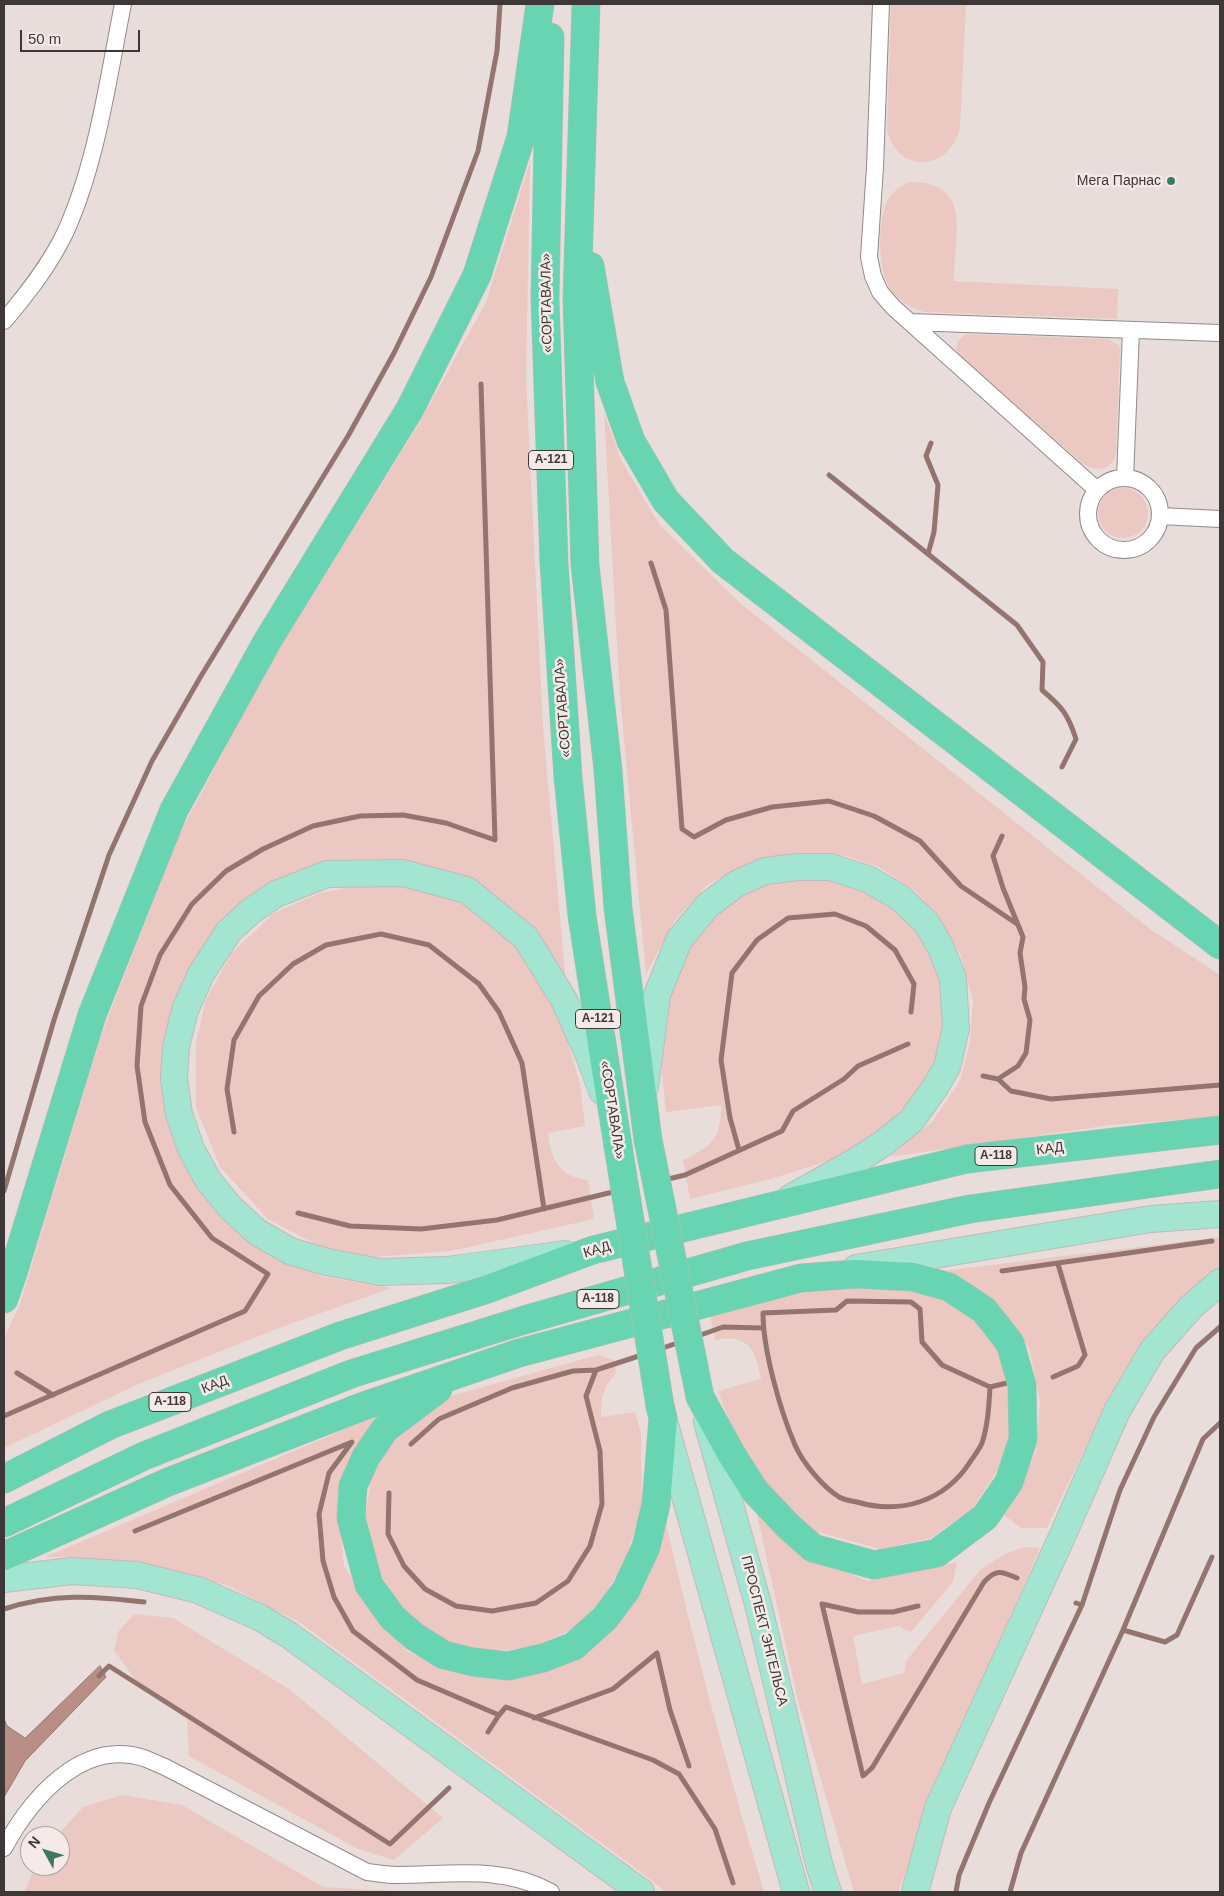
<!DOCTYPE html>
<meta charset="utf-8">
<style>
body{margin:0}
#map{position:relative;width:1224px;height:1896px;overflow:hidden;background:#e8dddb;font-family:Arial,sans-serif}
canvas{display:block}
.frame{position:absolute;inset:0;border:5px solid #3d3837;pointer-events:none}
.north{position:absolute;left:20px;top:1826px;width:50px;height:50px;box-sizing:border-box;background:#f6eae9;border:1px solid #aca3a2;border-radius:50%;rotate:309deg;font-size:14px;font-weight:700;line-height:20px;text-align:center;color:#3d3837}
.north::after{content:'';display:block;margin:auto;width:18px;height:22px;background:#3b7965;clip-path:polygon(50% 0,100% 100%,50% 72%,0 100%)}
.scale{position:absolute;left:20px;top:30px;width:120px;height:22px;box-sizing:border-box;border:2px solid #3d3837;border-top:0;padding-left:6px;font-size:15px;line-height:18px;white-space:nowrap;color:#3d3837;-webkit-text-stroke:4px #f6eae9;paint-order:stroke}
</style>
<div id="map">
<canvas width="1224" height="1896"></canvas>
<div class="frame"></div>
<div class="north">N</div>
<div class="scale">50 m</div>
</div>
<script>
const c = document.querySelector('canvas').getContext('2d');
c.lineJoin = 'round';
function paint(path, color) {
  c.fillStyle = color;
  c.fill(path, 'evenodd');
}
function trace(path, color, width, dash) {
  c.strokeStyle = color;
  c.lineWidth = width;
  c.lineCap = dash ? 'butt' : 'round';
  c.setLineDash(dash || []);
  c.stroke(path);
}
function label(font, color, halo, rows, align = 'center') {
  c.font = font + ' Arial,sans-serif';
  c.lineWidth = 5;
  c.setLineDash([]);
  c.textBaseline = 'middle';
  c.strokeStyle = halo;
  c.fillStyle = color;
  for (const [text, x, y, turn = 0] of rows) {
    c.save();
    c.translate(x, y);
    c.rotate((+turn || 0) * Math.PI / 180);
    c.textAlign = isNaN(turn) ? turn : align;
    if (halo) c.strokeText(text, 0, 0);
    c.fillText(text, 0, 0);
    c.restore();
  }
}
const green = new Path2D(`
 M891 4H966L960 128C950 171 898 175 887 130Z
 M530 162 526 378 543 727 566 984 535 931 382 861 217 927 165 1077 261 1249 324 1277 392 1288 287 1325 143 1382 4 1448V1338L20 1304 102 1033 180 833 267 669 420 422 486 302Z
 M910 182C974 181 954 239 954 281L1118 289 1117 319 924 312C909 307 896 300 888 285 878 266 877 217 889 198 894 190 901 186 910 182Z
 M967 334 1108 339 1118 345 1120 349 1116 454C1111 472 1097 471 1083 464L959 355C953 345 958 340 967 334Z
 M604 412 621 460 659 524 741 604 1150 929 1220 975V1117L1111 1125 890 1157 932 1122 960 1081 970 1043 973 1000 961 955 937 914 914 890 879 867 846 856 806 854 764 857 708 884 675 920 646 974 620 697Z
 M1098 513a25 25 0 1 1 50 0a25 25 0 1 1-50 0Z
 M800 875 844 880 891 903 927 943 946 988 945 1028 940 1048 922 1087 894 1119 865 1141 831 1160 771 1179 690 1199 683 1160C713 1146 721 1138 721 1105L666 1112 660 1054 667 997 683 959 706 925 749 888Z
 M366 884 412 887 457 899 500 927 530 961 559 1016 580 1083 585 1126 548 1133C551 1159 559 1177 588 1180L594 1219 451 1251 375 1257 323 1248 268 1219 220 1167 196 1107V1042L206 999 232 953 274 913 320 893Z
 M1220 1237V1268L1177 1305 1125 1369 1103 1411 1047 1528H1021L1004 1515 1014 1501 1036 1451 1040 1401 1029 1348 992 1301 942 1271Z
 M875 1284 928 1289 966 1309 988 1333 1009 1368 1013 1419 1004 1460 973 1508 931 1538 880 1549 814 1531 775 1506 741 1454 718 1391 761 1379C756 1350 748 1333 715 1340L710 1315 811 1291Z
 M598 1355 614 1360 616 1373C603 1388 601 1397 601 1417L635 1412 641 1434 642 1505 625 1562 602 1599 575 1628 531 1648 489 1651 446 1641 405 1617 374 1562 365 1519 371 1479 388 1448 414 1421 440 1399Z
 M376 1416 346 1474 340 1524 344 1566 380 1624 409 1652 454 1671 564 1664 608 1635 645 1585 666 1523C694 1647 728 1770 764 1892H666L630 1864 299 1622 227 1585 138 1564 71 1557H45Z
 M756 1510 799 1553 868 1581 957 1562 953 1582 911 1632 899 1626 853 1636 862 1684 904 1673 906 1661 981 1569 1003 1555 1024 1547 1040 1548 968 1713 898 1892H854L799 1705Z
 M134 1614 173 1618 289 1689 443 1818 394 1860 358 1849 189 1756 187 1719 141 1688 114 1650 118 1632Z
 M122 1795 182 1805 323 1887 407 1892H24L36 1866H60V1836H57L83 1807Z`);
const water = new Path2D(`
 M100 1666 106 1677 25 1761 4 1797V1719L7 1726 25 1738Z`);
const stream = new Path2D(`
 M829 475 1017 625 1043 662 1042 690C1062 707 1068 714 1076 739L1062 767
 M928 554 934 532 938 485 926 456 931 443
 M651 563 666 610 682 829 694 837 726 820 772 807 829 801 874 816 920 841 961 886 1017 924
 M983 1076 998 1079 1018 1066 1026 1053 1030 1020 1024 999 1025 987 1020 953 1023 937 1003 888 993 856 1002 836
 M998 1079 1011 1091 1051 1099 1220 1085
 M234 1132 227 1089 234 1040 259 996 293 964 326 945 381 934 429 945 479 984 499 1012 522 1063 544 1209
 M739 1150 730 1118 721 1060 732 973 757 940 788 918 835 914 866 926 895 950 914 984 911 1012
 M664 1180 685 1175 782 1131 793 1111 844 1079 858 1066 908 1044
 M4 1191 54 1020 109 855 152 761 201 676 348 436 394 353 431 277 478 151 497 51 500 4
 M298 1213 350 1226 421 1229 497 1220 617 1191
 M1002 1271 1212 1241
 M695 1337 723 1327 763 1328
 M660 1349 680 1342
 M17 1373 53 1395
 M1053 1377 1078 1366 1085 1355 1058 1264
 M990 1387 942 1365 922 1342 920 1309 911 1302 847 1301 836 1310 763 1313C763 1350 780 1410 795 1445 803 1463 822 1486 839 1497 844 1500 852 1501 857 1502 901 1515 945 1501 970 1462 974 1456 979 1450 982 1443 988 1425 989 1405 990 1387L1011 1382
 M4 1416 245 1311 268 1274 212 1238 170 1185 145 1122 137 1066 141 1006 160 955 192 904 226 871 263 849 313 826 360 816 403 815 446 823 495 840 481 384
 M411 1444 439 1419 512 1388 573 1371 596 1370 645 1354
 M389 1493 388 1534 404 1566 425 1589 456 1606 492 1611 536 1603 568 1581 590 1546 602 1504 600 1451 586 1396 596 1370
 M135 1531 352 1442 329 1473 319 1514 323 1561 334 1597 353 1631 417 1680 499 1715 506 1707 653 1760 679 1774 715 1829 733 1883
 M1076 1603 1082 1605 1120 1490 1154 1417 1196 1348 1220 1327
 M918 1606 893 1612H858L822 1604 863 1776 872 1768 984 1582C996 1569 1001 1571 1017 1578
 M4 1609C53 1593 94 1596 144 1602
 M1123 1630 1165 1642 1177 1635 1212 1557
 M99 1676 109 1666 390 1844 449 1788
 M534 1718 613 1689 657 1653 670 1710 689 1766
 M488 1732 499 1715
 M956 1892 959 1875 989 1803 1082 1605
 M1010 1892 1021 1853 1123 1630 1203 1439 1220 1423`);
const street = new Path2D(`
 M881 4 875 167 869 257 873 276 880 292 893 307 1097 490
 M4 321C27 294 49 266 65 233 97 163 108 79 123 4
 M910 322 1220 333
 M1088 514a36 36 0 1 1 72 0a36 36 0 1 1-72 0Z
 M1125 478 1131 331
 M1160 516 1220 519
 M4 1848C30 1800 81 1738 144 1758 151 1761 158 1764 165 1767L367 1872C377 1873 387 1875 397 1875 451 1875 502 1865 551 1892`);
const primary = new Path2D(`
 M645 1087 657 995 679 940 707 906 736 884 765 871 797 867H830L868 879 899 897 926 922 941 948 953 978 956 1028 947 1067 934 1089 911 1121 885 1142 856 1161 790 1198
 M565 1254 448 1270 380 1272 327 1262 290 1251 257 1232 230 1207 208 1180 191 1149 179 1114 174 1078 176 1047 185 1010 201 974 229 931 251 911 276 894 327 874 403 873 467 890 526 938 564 1000 590 1058 602 1091
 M856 1268 1151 1219 1220 1214
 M664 1421 796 1892
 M707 1422 759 1608 819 1864 828 1892
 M4 1579 72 1571 137 1575 198 1590 261 1618 289 1635 641 1892
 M915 1892 938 1808 1061 1539 1117 1411 1152 1351 1191 1307 1220 1282`);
const highway = new Path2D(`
 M586 4 577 298 585 565 608 770 618 908 648 1140
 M550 37 545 299 554 563 568 777 582 916 618 1146
 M590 266 610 382 631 441 666 501 723 561 1220 945
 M4 1299 13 1273 92 1015 174 810 268 640 410 409 477 275 521 137 540 4
 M438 1389 385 1429 366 1457 353 1486 351 1518 369 1585 393 1618 415 1637 444 1655 473 1662 508 1666 543 1658 574 1646 605 1618 626 1590 646 1547 656 1504 663 1418 660 1406
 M4 1479 110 1425 340 1336 488 1289 593 1250 967 1159 1220 1130
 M4 1523 144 1456 351 1374 521 1321 747 1256 970 1209 1220 1174
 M4 1556 168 1482 361 1407 519 1353 801 1278 856 1274 913 1277 949 1287 984 1310 1010 1343 1022 1385 1023 1439 1009 1482 985 1517 937 1553 874 1565 813 1548 788 1526 755 1491 732 1455 700 1397 695 1372`);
const highwayBridge = new Path2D(`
 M648 1140 695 1372
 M618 1146 660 1406`);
const markers = [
 [1171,181,5,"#3b7965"]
];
const shields = [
 [551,460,45],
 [598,1019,45],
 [996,1156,42],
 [598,1299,42],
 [170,1402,42]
];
const shieldNames = [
 ["А-121",551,460],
 ["А-121",598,1019],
 ["А-118",996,1156],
 ["А-118",598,1299],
 ["А-118",170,1402]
];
const poiNames = [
 ["Мега Парнас",1161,181]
];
const streetNames = [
 ["«СОРТАВАЛА»",547,303,-91],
 ["«СОРТАВАЛА»",563,708,-94],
 ["«СОРТАВАЛА»",612,1110,81],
 ["КАД",1050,1149,-7],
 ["КАД",597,1250,-17],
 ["КАД",215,1385,-21],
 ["ПРОСПЕКТ ЭНГЕЛЬСА",764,1631,76]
];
paint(green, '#ecc8c2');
paint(water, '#b88e87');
trace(water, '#93746f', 1);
trace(stream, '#93746f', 5);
trace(street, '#948988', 18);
trace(primary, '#bdbbbb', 28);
trace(highway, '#bdbbbb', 29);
trace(street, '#fff', 16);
trace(primary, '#a4e5d1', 26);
trace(highway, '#68d4b2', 28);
trace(highwayBridge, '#bdbbbb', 29, []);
trace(highwayBridge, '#68d4b2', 28);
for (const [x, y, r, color] of markers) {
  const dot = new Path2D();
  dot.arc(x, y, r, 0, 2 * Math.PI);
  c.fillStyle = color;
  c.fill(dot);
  trace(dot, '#f6eae9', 2);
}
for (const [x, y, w] of shields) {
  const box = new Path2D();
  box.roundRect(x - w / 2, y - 9.5, w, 19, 4);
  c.fillStyle = '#f6eae9';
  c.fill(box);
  trace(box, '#3d3837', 1);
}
label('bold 12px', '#3d3837', null, shieldNames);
label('14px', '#3d3837', '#f6eae9', poiNames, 'right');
label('14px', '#3d3837', '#f6eae9', streetNames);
</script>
